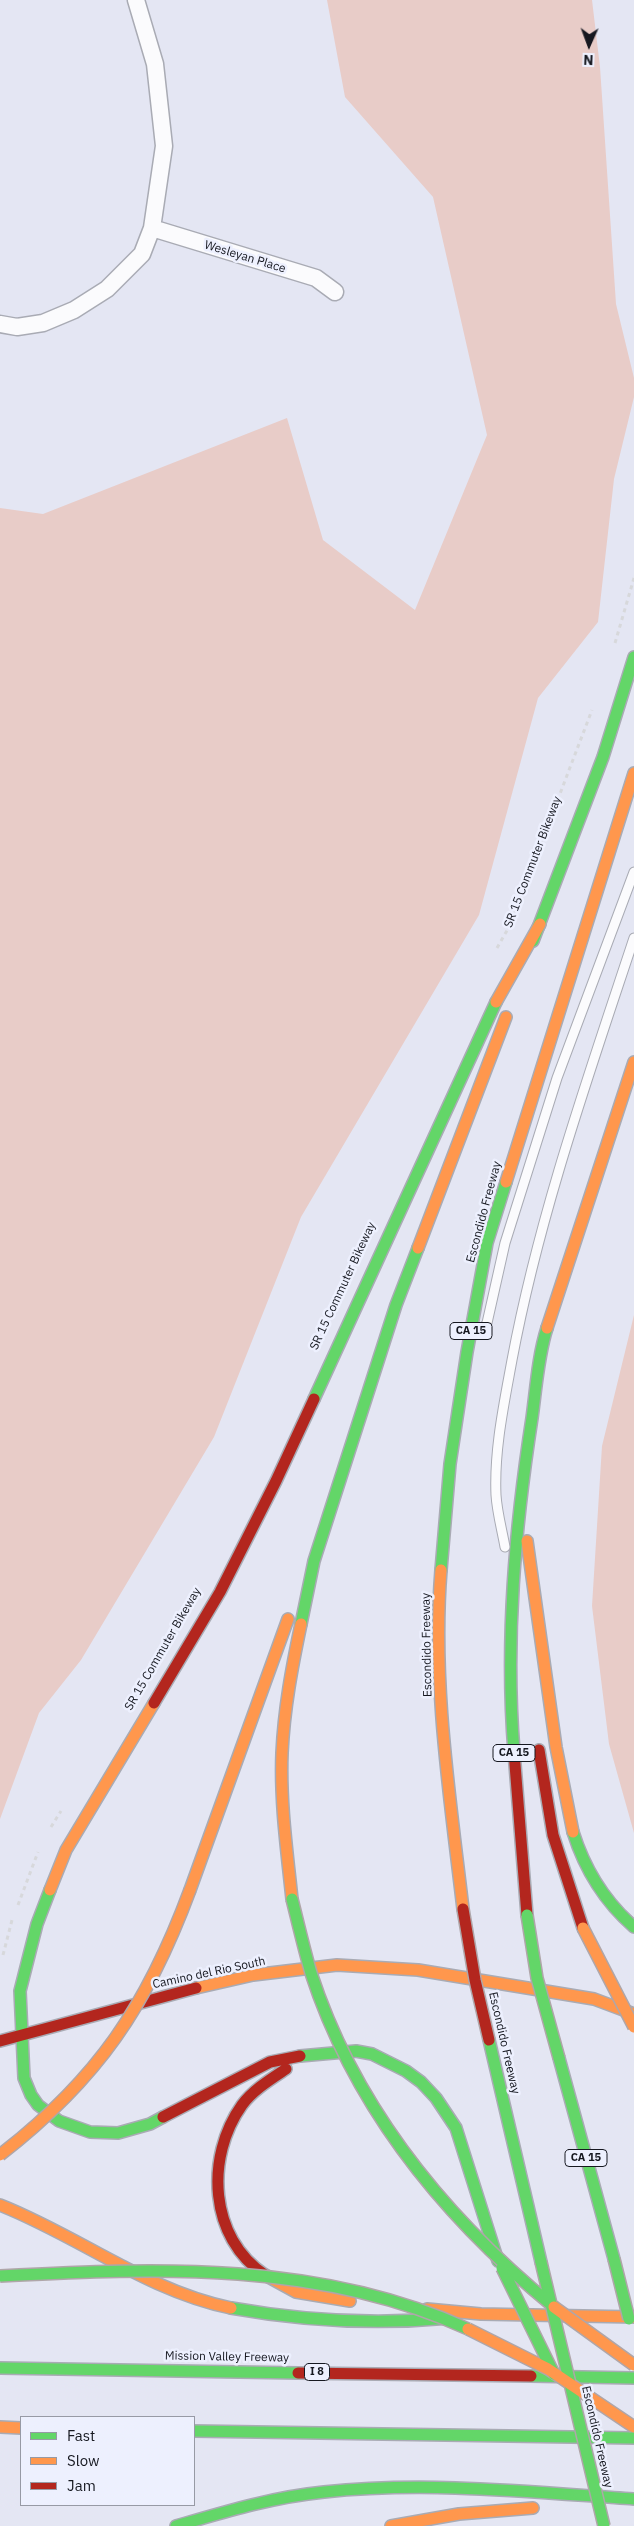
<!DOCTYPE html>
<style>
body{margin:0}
#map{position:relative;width:634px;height:2526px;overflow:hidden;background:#e4e6f3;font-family:"IBM Plex Sans",sans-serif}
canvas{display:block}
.legend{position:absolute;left:20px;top:2416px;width:175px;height:90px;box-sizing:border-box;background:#edf0fe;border:1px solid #979aa5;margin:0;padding:6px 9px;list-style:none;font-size:15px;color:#161820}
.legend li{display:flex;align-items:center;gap:10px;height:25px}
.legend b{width:25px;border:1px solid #979aa5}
.north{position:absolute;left:564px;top:20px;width:50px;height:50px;-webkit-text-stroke:4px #edf0fe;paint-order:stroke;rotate:182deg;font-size:14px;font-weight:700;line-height:20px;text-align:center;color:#161820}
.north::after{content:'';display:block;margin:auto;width:18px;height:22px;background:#161820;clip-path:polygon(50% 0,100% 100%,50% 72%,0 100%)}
</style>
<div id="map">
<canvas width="634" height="2526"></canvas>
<ul class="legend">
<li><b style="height:6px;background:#63d668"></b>Fast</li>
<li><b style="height:6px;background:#ff974d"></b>Slow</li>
<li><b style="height:6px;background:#b3261e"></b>Jam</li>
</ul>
<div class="north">N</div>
</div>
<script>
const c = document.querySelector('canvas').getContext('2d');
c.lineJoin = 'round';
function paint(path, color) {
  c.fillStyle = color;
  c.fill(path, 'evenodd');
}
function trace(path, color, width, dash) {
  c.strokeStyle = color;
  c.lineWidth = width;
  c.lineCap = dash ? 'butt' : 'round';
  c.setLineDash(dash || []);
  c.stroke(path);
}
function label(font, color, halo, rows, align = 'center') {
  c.font = font + ' "IBM Plex Sans",sans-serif';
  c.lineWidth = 5;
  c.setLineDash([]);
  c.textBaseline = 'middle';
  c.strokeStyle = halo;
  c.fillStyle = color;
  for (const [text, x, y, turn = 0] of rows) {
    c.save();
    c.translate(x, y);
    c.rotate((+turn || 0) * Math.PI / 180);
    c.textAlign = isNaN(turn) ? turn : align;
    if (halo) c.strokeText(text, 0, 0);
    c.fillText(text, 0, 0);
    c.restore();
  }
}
const green = new Path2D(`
 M327 0H592L600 67 616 304 634 378V397L614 479 598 622 538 698 479 915 301 1217 214 1437 81 1660 39 1713 0 1819V508L43 514 287 418 323 540 415 610 487 435 433 197 345 97Z
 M634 1315V1833L609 1744 592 1606 602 1446Z`);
const path = new Path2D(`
 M615 643 634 578
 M497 948 509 927 592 710
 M51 1827 61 1811
 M18 1905 38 1852
 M3 1955 12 1920`);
const lane = new Path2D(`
 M480 1333 487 1323 505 1243 557 1078 634 872
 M505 1547C502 1530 497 1512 496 1495 494 1450 504 1404 512 1360 539 1216 588 1077 634 938`);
const street = new Path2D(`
 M152 228 316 278 335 292
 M0 324 17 327 43 323 74 310 107 289 142 254 152 228 164 146 155 64 136 0`);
const fast = new Path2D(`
 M533 941 603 757 634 657
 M314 1399 496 1002
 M441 1570 450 1464 467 1352 487 1243 506 1182
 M301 1624 314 1561 396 1305 418 1248
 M514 1752C505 1640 515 1528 532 1418 536 1389 538 1356 547 1328
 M573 1832C585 1870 604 1901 634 1927
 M50 1890 37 1924 20 1991 24 2078 31 2095 38 2105 59 2121 90 2132 118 2133 150 2124 163 2117
 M489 2040 541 2262
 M300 2056 356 2051 372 2054 406 2071 421 2082 436 2098 456 2128 498 2261
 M559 2058 614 2259
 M231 2308C304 2321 376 2325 450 2318
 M0 2368 298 2373
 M531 2376 634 2378
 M194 2431 634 2438
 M176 2526C224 2512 273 2497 324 2492 427 2481 531 2492 634 2499`);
const slow = new Path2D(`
 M496 1002 540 924
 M506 1182 634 773
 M418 1248 506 1017
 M547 1328 634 1062
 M527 1541 556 1747 573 1832
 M441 1570C432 1683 450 1797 463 1909
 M50 1890 66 1850 154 1703
 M190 1890 288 1619
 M292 1899C287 1851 280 1802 282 1753 284 1709 292 1667 301 1624
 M196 1988 253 1975 337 1965 418 1970 594 1999 634 2014
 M0 2205C79 2236 147 2291 231 2308
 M265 2275 296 2292 350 2301
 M427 2309 481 2314 634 2317
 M0 2427 21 2428
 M391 2526 459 2514 533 2508`);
const jam = new Path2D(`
 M154 1703 220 1592 276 1481 314 1399
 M539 1750 553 1835 583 1928
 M514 1752 527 1915
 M0 2041 196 1988
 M163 2117 270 2062 300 2056
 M265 2275C209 2238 205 2157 242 2105 253 2090 271 2079 286 2069
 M298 2373 531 2376`);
const fastBridge = new Path2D(`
 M292 1899C298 1923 304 1949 311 1973 355 2108 445 2218 554 2307
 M527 1915 537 1978 559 2058
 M614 2259 629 2319
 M541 2262 604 2526
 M502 2268 554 2374
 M0 2276C159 2268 320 2261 468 2329`);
const slowBridge = new Path2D(`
 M583 1928 634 2027
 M0 2155C98 2079 147 2006 190 1890
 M554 2307 634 2365
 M468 2329 548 2369 634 2427`);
const jamBridge = new Path2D(`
 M463 1909 475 1980 489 2040`);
const shields = [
 [471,1331,42],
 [514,1753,42],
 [586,2158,42],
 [317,2372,25]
];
const shieldNames = [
 ["CA 15",471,1331],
 ["CA 15",514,1753],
 ["CA 15",586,2158],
 ["I 8",317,2372]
];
const streetNames = [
 ["Wesleyan Place",245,257,17],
 ["SR 15 Commuter Bikeway",533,862,-69],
 ["Escondido Freeway",484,1212,-75],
 ["SR 15 Commuter Bikeway",343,1286,-65],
 ["Escondido Freeway",427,1645,-91],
 ["SR 15 Commuter Bikeway",163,1649,-60],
 ["Camino del Rio South",209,1973,-12],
 ["Escondido Freeway",504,2043,77],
 ["Mission Valley Freeway",227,2357,1],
 ["Escondido Freeway",597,2437,77]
];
paint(green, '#e8ccc8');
trace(lane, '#a9abb4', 11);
trace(street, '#a9abb4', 19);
trace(fast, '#a9abb4', 14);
trace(slow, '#a9abb4', 14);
trace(jam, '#a9abb4', 14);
trace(path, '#d7d8db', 3, [4, 4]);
trace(lane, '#fbfbfd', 9);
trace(street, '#fbfbfd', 16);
trace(fast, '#63d668', 11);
trace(slow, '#ff974d', 11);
trace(jam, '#b3261e', 11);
trace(fastBridge, '#afa6a9', 14, []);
trace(slowBridge, '#afa6a9', 14, []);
trace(jamBridge, '#afa6a9', 14, []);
trace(fastBridge, '#63d668', 11);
trace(slowBridge, '#ff974d', 11);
trace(jamBridge, '#b3261e', 11);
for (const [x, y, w] of shields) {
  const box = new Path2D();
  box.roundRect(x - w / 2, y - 8.5, w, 17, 4);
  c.fillStyle = '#edf0fe';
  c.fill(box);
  trace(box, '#161820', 1);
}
label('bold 11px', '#161820', null, shieldNames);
label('12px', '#161820', '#edf0fe', streetNames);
</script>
